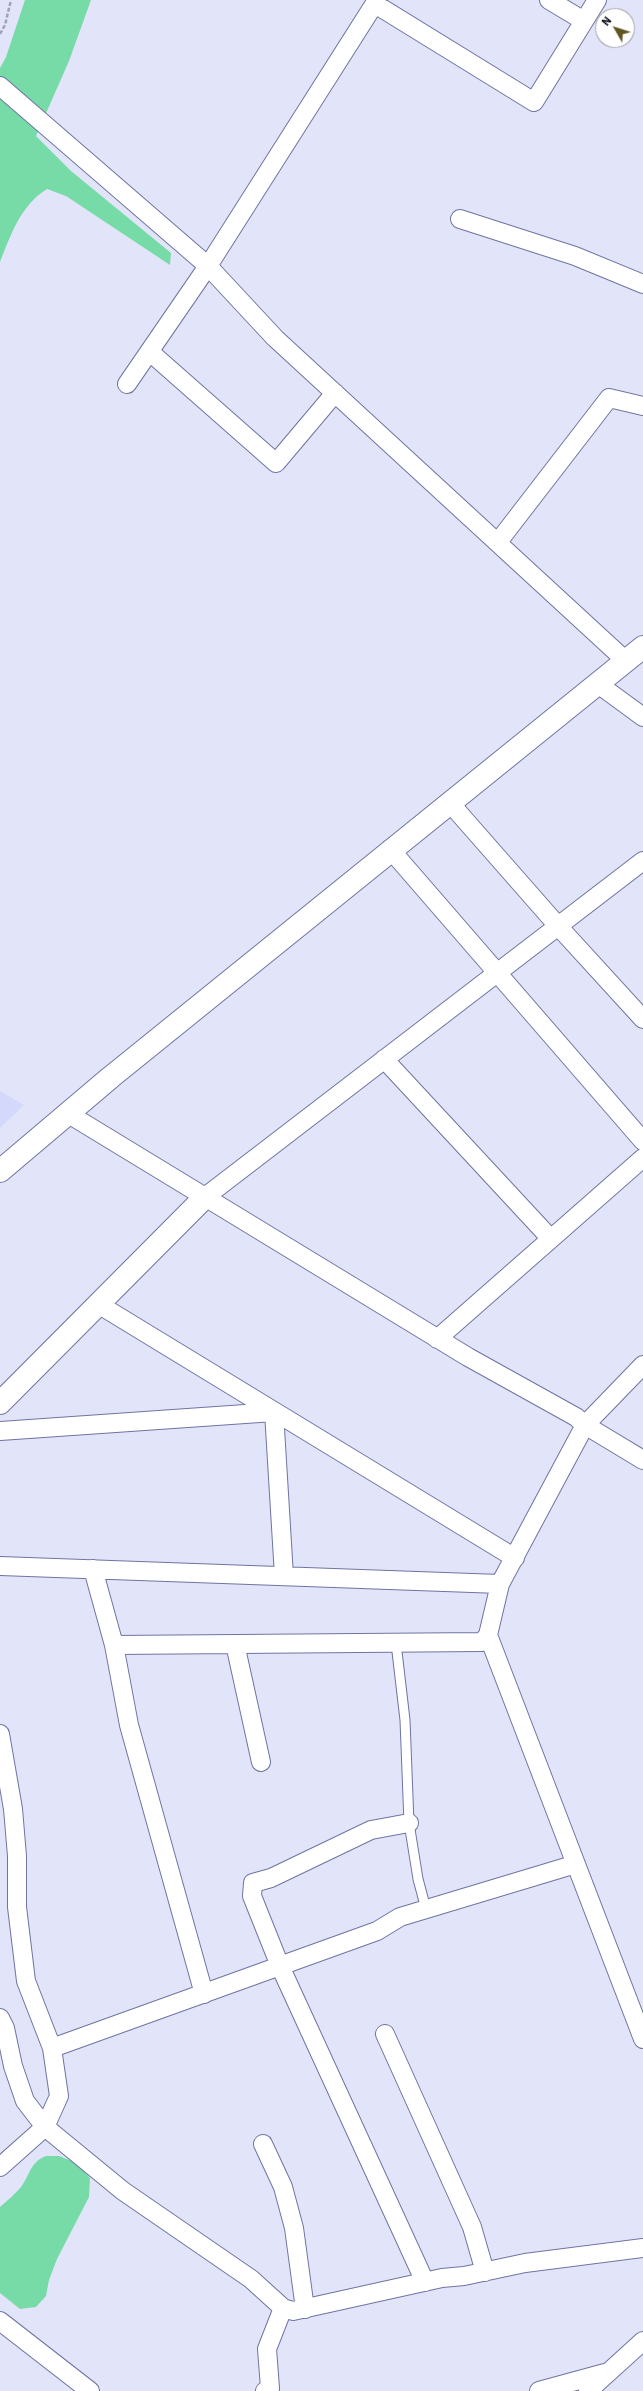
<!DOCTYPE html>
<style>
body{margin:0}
#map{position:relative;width:643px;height:2391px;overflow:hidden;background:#e2e5fa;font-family:"IBM Plex Sans",sans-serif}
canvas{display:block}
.north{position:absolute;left:595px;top:8px;width:40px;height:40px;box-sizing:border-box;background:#fff;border:1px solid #9d9da4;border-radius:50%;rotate:309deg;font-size:11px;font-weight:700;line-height:16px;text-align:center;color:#0a0b1b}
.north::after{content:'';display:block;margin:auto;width:14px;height:18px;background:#5f5622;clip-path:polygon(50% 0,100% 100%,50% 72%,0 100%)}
</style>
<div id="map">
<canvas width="643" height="2391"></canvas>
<div class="north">N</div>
</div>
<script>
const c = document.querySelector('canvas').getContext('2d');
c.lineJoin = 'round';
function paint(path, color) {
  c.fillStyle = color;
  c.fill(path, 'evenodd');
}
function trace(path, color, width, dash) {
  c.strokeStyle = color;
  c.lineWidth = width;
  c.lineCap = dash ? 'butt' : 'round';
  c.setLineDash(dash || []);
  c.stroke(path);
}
const built = new Path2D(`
 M0 1091 24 1105 0 1128Z`);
const water = new Path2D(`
 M25 0H91L69 61 36 136 71 171 171 253 170 265 66 196 47 189C21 205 11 234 0 262V68L6 57Z
 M46 2156H59L77 2163 90 2178 89 2197 57 2259 49 2280 46 2296 36 2307 20 2309 0 2293V2207C7 2201 15 2194 21 2187 30 2175 30 2162 46 2156Z`);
const path = new Path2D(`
 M0 34 5 25 11 0`);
const service = new Path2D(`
 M396 1643 405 1720 409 1823 418 1879 426 1909`);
const minor = new Path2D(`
 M549 0 584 21
 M375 4 534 102 597 0
 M0 86 208 266 275 338 626 661
 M460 219 575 256 643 284
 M150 352 276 463 335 393
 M127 384 208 266 377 0
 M498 542 609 398 643 406
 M598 684 643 717
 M450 803 558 926 643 1019
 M390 849 643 1141
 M384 1059 551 1239
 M67 1113 468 1357 576 1417 585 1425 643 1365
 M205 1197 643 861
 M98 1304 515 1558
 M437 1339 643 1158
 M0 1431 274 1412 284 1576
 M643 1460 585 1425 500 1584 488 1635 643 2039
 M0 1566 500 1584
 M93 1569 114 1645 129 1725 204 1994
 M235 1644 261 1762
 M114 1645 482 1642 488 1635
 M0 1734 13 1809 17 1856V1907L26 1981 52 2048 59 2096 45 2127 0 2167
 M409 1823 371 1830 271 1878 253 1883 252 1896 280 1966 425 2282
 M0 2018 5 2028 13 2066 25 2101 45 2127 123 2191 251 2279 283 2308 293 2311 442 2278 464 2276 525 2263 643 2248
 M385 2034 472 2227 485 2272
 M52 2048 377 1931 400 1917 576 1864
 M263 2144 283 2187 294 2228 305 2309
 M0 2321 90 2391
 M265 2391 270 2388 267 2349 283 2308
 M539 2391 605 2373
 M588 2391 643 2341`);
const tertiary = new Path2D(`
 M0 1403 205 1197`);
const secondary = new Path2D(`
 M0 1171 111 1077 643 647`);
paint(built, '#d4d9fb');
paint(water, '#76dba6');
trace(service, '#6f74a1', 11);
trace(minor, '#6f74a1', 20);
trace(tertiary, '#6f74a1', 24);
trace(secondary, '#6f74a1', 24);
trace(path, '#9fa2b5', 2.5, [4, 2]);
trace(service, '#fff', 9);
trace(minor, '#fff', 18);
trace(tertiary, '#fff', 22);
trace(secondary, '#fff', 22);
</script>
